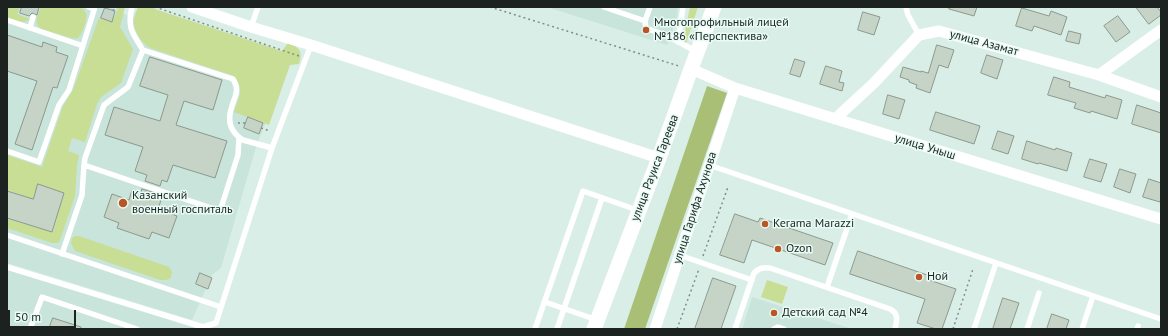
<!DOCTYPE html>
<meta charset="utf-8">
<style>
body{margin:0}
#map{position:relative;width:1168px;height:336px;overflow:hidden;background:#daeee8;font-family:"PT Sans",sans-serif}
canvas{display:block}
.frame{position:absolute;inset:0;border:8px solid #1b2220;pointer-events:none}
.scale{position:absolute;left:8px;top:310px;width:68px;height:18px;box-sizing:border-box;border:2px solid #1b2220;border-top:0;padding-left:5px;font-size:12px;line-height:14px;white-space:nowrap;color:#1b2220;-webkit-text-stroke:3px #e8fbf5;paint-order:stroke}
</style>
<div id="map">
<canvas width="1168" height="336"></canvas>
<div class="frame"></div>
<div class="scale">50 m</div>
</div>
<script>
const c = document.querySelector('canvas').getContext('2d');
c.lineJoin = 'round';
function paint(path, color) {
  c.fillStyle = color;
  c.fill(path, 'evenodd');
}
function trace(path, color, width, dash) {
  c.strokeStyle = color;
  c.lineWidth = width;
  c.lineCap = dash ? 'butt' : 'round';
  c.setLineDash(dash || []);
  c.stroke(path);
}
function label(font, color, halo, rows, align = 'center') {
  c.font = font + ' "PT Sans",sans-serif';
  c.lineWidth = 3;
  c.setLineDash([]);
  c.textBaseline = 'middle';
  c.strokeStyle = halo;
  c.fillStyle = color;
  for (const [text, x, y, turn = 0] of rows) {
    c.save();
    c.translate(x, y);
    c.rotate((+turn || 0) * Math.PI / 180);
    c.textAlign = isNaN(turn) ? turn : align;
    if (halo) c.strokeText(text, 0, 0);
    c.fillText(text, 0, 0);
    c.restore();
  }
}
const built = new Path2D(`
 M7 7H111L120 11 130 17 166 26 289 66 257 144 221 268 212 275 192 320 7 263Z
 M547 7H678L676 22 667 45Z
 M7 267 198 329H7Z
 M752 297 852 329H742Z`);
const green = new Path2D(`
 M7 7H20L17 14 30 19C23 25 15 20 7 18Z
 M41 7H78C81 8 84 9 86 13 88 18 82 35 78 38 76 39 74 38 72 38L41 29C33 23 38 15 41 7Z
 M113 7H125L120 27 133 49 121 83 101 97 97 104 85 142 72 138 68 151 79 155 77 166 75 196 60 240 58 243H52L7 228V219L53 232 64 193 38 184 33 199 7 190V155L42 167 63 106 73 90 99 18 112 22 118 9Z
 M138 7H154L155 9 282 51 288 43C300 47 303 52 299 64L290 65 269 125 234 112C239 96 245 91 234 76L150 48C142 43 134 32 134 23 133 18 136 12 138 7Z
 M690 7H698L686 44 683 42V41Z
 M75 236H79L169 267 172 272 171 278 166 280H160L75 251 71 243 72 238Z
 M767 280 788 287 782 304 761 297Z`);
const forest = new Path2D(`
 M707 86 727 93 645 329H624Z`);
const building = new Path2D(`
 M22 7H39L37 15 32 13 29 16 20 13Z
 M950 7H977L974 16 949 9Z
 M1136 7H1157L1161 12V15L1149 24Z
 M105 8 115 11 112 22 101 18Z
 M1022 8 1049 16 1051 11 1067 17 1061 35 1034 26 1032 31 1016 26Z
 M863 12 880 17 874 35 858 30Z
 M1118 16 1130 32 1116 42 1104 26Z
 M1069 31 1081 34 1079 44 1066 41Z
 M7 35 42 47 43 42 57 47 56 52 68 56 57 88 53 87 32 150 15 144 37 81 7 71Z
 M937 45 954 50 948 68 939 65 930 93 916 88 917 85 909 82V80L900 77 903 67 921 72V71L928 73Z
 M987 55 1003 60 997 79 981 73Z
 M150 57 222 80 213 110 184 101 176 125 227 141 215 178 173 165 167 182 162 180 160 186 145 181 147 175 135 171 143 147 105 135 114 107 160 121 168 95 140 86Z
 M795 59 805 62 800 77 790 74Z
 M826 66 842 71 839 82 844 83 842 91 820 84Z
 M1054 77 1070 82 1069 87 1105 98 1106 95 1122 100 1117 119 1091 111 1090 113 1074 108 1076 103 1048 95Z
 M888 95 905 100 899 119 883 114Z
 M1137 105 1161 113V133L1132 124Z
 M936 112 980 126 974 144 930 130Z
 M248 117 263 123 259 134 244 128Z
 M998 131 1014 136 1008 154 992 149Z
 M1027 141 1055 150 1056 148 1072 153 1067 171 1039 163 1038 164 1022 159Z
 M1090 159 1107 164 1101 182 1084 177Z
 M1120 169 1136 174 1130 193 1114 187Z
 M1149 179 1161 183V198L1160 202 1143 197Z
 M38 184 64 193 52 232 7 218V191L33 199Z
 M142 189 158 194 157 198 161 200 158 209 177 216 169 238 152 232 149 239 117 228 119 223 104 217 112 194 129 200 132 190 141 193Z
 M735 214 758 222 760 218 833 243 825 265 752 240 744 263 720 255Z
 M858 251 930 276 929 280 956 289 942 329H936L917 323 925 299 850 274Z
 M200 273 212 278 208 289 196 284Z
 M713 278 736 286 723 323 721 329H695Z
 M1003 298 1019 303 1010 329H993Z
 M1052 314 1069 320 1066 329H1047Z
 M53 318 81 327V329H49Z`);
const path = new Path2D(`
 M155 7 299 56
 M490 7 679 66
 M113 11 115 7
 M238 123H246
 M261 128 270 131
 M703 256 728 187
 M677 329 699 269
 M953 329 973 269`);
const lane = new Path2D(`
 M89 7 94 9
 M132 7C127 27 132 33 143 50L233 79C240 91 235 95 232 106 227 120 230 132 243 140L272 148
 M604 7 645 21 650 7
 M906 7 908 15 919 35
 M7 20 83 46
 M645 21 646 28 670 37 697 52
 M251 27 258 7
 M30 28 33 17
 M678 42 683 7
 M7 151 39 162 59 105 69 90 95 7
 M84 165 85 158 104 105 128 87 143 50
 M709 165 1161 319
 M7 235 221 307
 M62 254 82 195 84 165 220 211 238 155 239 138
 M679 255 752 280
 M7 267 203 327 216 323 272 148 311 45
 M827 287 852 214
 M545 302 597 320
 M30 329 42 297 137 329
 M535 329 583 191 637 210
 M557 329 602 198
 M735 329 754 273C759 268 763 267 770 268L890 309C899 314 897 320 895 329
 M774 329 778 327 784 329
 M974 329 996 263
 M1027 329 1039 293
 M1082 329 1093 296
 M1137 329 1138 326`);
const street = new Path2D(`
 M192 7 251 27 311 45 659 158
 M691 69 735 88 1161 219
 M1099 75 1161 30
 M835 119 874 83 917 37 919 35 939 31 1099 75 1161 97
 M655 329 735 88`);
const secondary = new Path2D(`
 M594 329 659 158 691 69 714 7`);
const markers = [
 [646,30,4,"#ba5524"],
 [123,203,5,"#ba5524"],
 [765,224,4,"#ba5524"],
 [778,249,4,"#ba5524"],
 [919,277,4,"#ba5524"],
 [774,313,4,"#ba5524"]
];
const poiNames = [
 ["Многопрофильный лицей",654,23],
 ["№186 «Перспектива»",654,37],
 ["Казанский",132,196],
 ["военный госпиталь",132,210],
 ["Kerama Marazzi",773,224],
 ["Ozon",786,249],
 ["Ной",927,277],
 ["Детский сад №4",782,313]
];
const streetNames = [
 ["улица Азамат",984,43,15],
 ["улица Уныш",925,147,17],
 ["улица Рауиса Гареева",655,168,-69],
 ["улица Гарифа Ахунова",695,208,-72]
];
paint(built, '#c8e4db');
paint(green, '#c7de94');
paint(forest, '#a8bf75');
paint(building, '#c6d4c8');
trace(building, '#8c998e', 1);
trace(path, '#808e8a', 1.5, [2, 3]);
trace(lane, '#fff', 5.5);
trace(street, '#fff', 11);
trace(secondary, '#fff', 15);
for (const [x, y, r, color] of markers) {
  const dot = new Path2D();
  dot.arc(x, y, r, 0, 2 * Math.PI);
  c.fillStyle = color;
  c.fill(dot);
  trace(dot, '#e8fbf5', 1.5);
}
label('12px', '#1b2220', '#e8fbf5', poiNames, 'left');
label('12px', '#1b2220', '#e8fbf5', streetNames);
</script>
